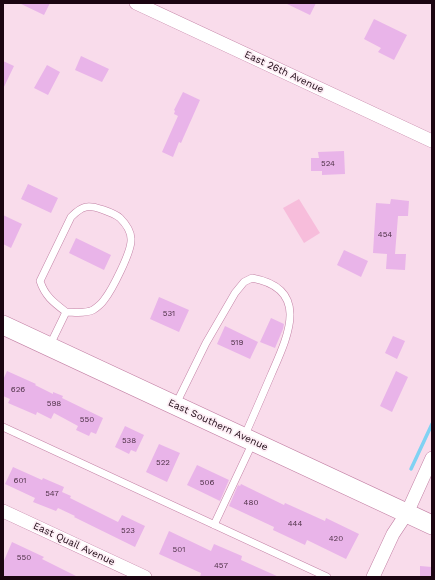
<!DOCTYPE html>
<style>
body{margin:0}
#map{position:relative;width:435px;height:580px;overflow:hidden;background:#f9dceb;font-family:"Work Sans",sans-serif}
canvas{display:block}
.frame{position:absolute;inset:0;border:4px solid #1b0511;pointer-events:none}
</style>
<div id="map">
<canvas width="435" height="580"></canvas>
<div class="frame"></div>
</div>
<script>
const c = document.querySelector('canvas').getContext('2d');
c.lineJoin = 'round';
function paint(path, color) {
  c.fillStyle = color;
  c.fill(path, 'evenodd');
}
function trace(path, color, width, dash) {
  c.strokeStyle = color;
  c.lineWidth = width;
  c.lineCap = dash ? 'butt' : 'round';
  c.setLineDash(dash || []);
  c.stroke(path);
}
function label(font, color, halo, rows, align = 'center') {
  c.font = font + ' "Work Sans",sans-serif';
  c.lineWidth = 3.5;
  c.setLineDash([]);
  c.textBaseline = 'middle';
  c.strokeStyle = halo;
  c.fillStyle = color;
  for (const [text, x, y, turn = 0] of rows) {
    c.save();
    c.translate(x, y);
    c.rotate((+turn || 0) * Math.PI / 180);
    c.textAlign = isNaN(turn) ? turn : align;
    if (halo) c.strokeText(text, 0, 0);
    c.fillText(text, 0, 0);
    c.restore();
  }
}
const green = new Path2D(`
 M299 199 320 233 304 243 283 208Z`);
const stream = new Path2D(`
 M411 469 432 424`);
const building = new Path2D(`
 M19 3H50L44 15Z
 M285 3H316L310 15Z
 M374 19 407 35 394 60 378 52 381 48 364 39Z
 M81 56 109 69 102 82 75 70Z
 M3 61 14 66 3 89Z
 M47 65 60 72 48 95 34 88Z
 M183 92 200 100 181 143 179 142 173 157 162 152 178 116 174 114 175 111 174 110Z
 M344 151 345 174 322 175V171H311V158H319L318 152Z
 M28 184 58 198 51 213 21 199Z
 M391 199 409 201 408 216H398L395 254H406L405 270 386 269 387 254 373 253 376 203 390 204Z
 M3 215 22 224 11 248 3 244Z
 M76 238 111 255 104 270 69 253Z
 M344 250 368 261 361 277 337 265Z
 M159 297 189 310 179 332 150 319Z
 M271 318 284 324 283 329 275 348 260 342Z
 M225 326 258 342 250 359 217 344Z
 M393 336 405 341 397 359 385 353Z
 M7 371 36 384 35 385 53 394V392L63 396 62 398 103 418 96 434 91 432 89 436 76 430 78 426 54 413 51 419 37 412 36 415 8 403 10 399 3 396V380Z
 M396 371 408 377 392 412 380 406Z
 M125 426 144 435 136 452 131 450 129 454 115 447Z
 M159 444 180 453 167 482 146 472Z
 M197 465 229 480 220 501 187 485Z
 M13 467 42 480 43 478 64 487 62 492 71 496 70 498 118 522 122 515 145 526 135 547 74 517 75 516 58 508 56 511 33 502 35 498 5 484Z
 M241 484 284 505 285 503 325 521 326 518 359 534 346 559 307 540 305 545 273 530 274 527 229 506 238 485 240 486Z
 M169 531 211 551 214 544 242 556 241 560 279 577H200L201 573 159 554Z
 M12 542 44 557 42 559 78 577H3V563Z
 M420 566 432 567V577H420Z`);
const lane = new Path2D(`
 M49 347 66 312C74 312 85 314 93 310 96 308 102 303 104 300 112 290 132 251 131 239 131 231 125 223 120 218 114 213 93 205 86 207 80 208 75 213 71 217L40 281C45 296 53 302 66 312
 M176 404 206 343 235 293 244 282 252 278C312 289 287 338 271 375 262 396 253 417 244 437
 M3 427 327 577
 M214 525 253 442`);
const street = new Path2D(`
 M136 3 432 141
 M3 511 145 577
 M373 577 393 534 407 513 432 458`);
const secondary = new Path2D(`
 M3 325 432 525`);
const numberNames = [
 ["524",328,164],
 ["454",385,235],
 ["531",169,314],
 ["519",237,343],
 ["626",18,390],
 ["598",54,404],
 ["550",87,420],
 ["538",129,441],
 ["522",163,463],
 ["601",20,481],
 ["506",207,483],
 ["547",52,494],
 ["480",251,503],
 ["444",295,524],
 ["523",128,531],
 ["420",336,539],
 ["501",179,550],
 ["550",24,558],
 ["457",221,566]
];
const streetNames = [
 ["East 26th Avenue",284,72,25],
 ["East Southern Avenue",218,425,25],
 ["East Quail Avenue",74,544,25]
];
paint(green, '#f7bddb');
trace(stream, '#80d2f3', 3.5);
paint(building, '#e9b4e9');
trace(lane, '#c381a5', 8);
trace(street, '#c381a5', 14);
trace(secondary, '#c381a5', 20);
trace(lane, '#fff', 7);
trace(street, '#fff', 13);
trace(secondary, '#fff', 19);
label('8px', '#4e3147', null, numberNames);
label('10px', '#1b0511', '#fdeef5', streetNames);
</script>
